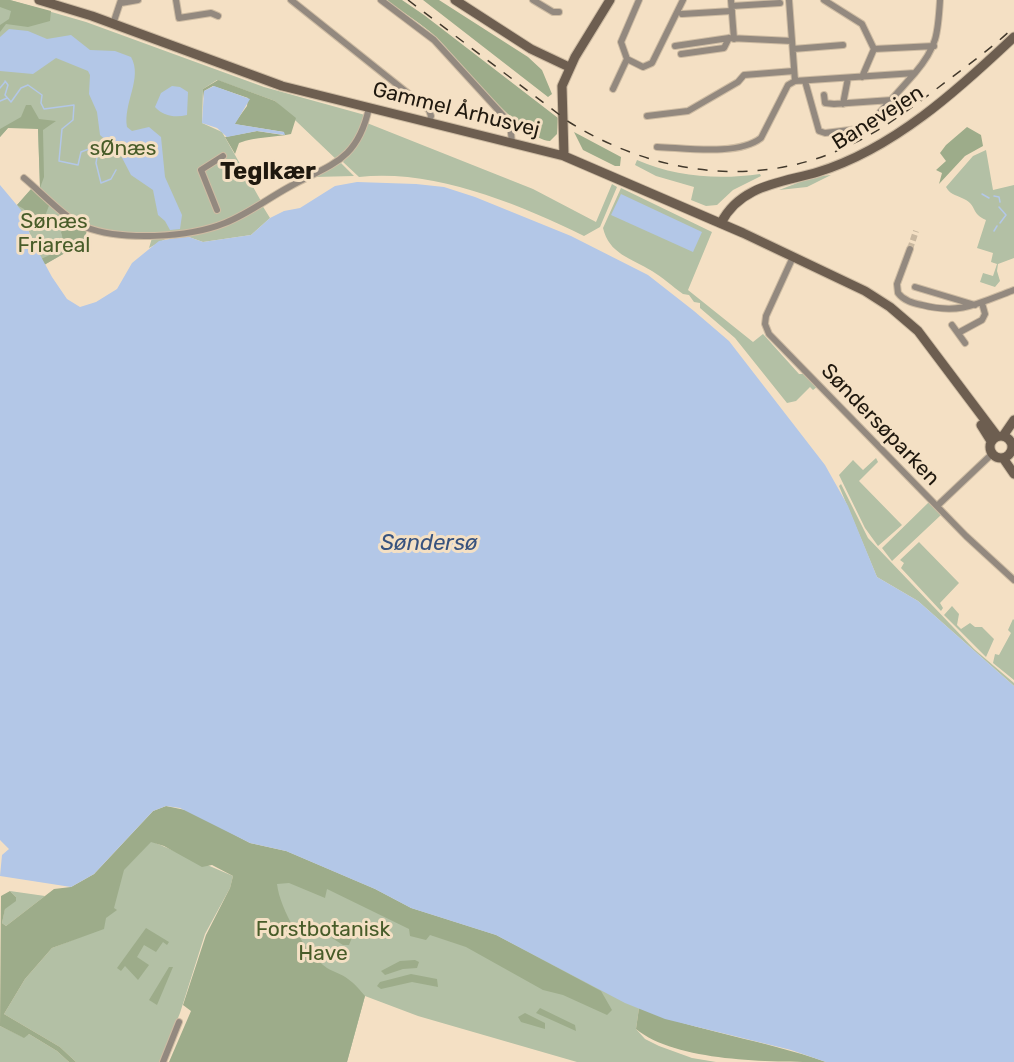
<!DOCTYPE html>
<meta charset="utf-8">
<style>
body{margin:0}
canvas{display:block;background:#f4e0c4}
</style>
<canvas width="1014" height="1062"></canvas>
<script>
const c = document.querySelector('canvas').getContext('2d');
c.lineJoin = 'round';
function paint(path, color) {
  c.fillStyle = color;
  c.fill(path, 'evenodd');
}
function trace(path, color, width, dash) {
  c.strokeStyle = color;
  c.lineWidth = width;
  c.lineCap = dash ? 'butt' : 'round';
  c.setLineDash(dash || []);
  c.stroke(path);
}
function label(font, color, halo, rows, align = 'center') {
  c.font = font + ' Rubik,sans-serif';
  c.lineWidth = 6;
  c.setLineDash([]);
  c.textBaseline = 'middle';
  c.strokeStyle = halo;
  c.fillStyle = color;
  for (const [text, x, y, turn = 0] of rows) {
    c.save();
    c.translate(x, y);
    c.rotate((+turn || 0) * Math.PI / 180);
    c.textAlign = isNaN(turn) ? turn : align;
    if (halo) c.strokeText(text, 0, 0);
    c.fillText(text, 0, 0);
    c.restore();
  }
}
const green = new Path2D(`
 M0 0H10L86 22 264 87 365 115 364 119 349 149 338 161 275 101 217 80 203 89 202 123 222 132 261 201C249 208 237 217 224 222 190 236 121 239 86 225 71 219 50 201 40 188L38 128H8L0 137Z
 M367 123 533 189 596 222 612 184 617 187 600 227 584 236C516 203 434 169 359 177L343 162Z
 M986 150 993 190 1014 185V258L998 264 997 271 1000 281 995 287 980 282 983 273 993 276 997 264 991 262 993 253 977 248 986 220C971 213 977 207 966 200 958 195 951 196 946 187L973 156Z
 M637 160C675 177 719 180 760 174L761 176 733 190 717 205 706 206 691 200 694 187 656 176 635 165Z
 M341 163 354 176 314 177Z
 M831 175 807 187 779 190 813 177Z
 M32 188 69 217 84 242 44 265 17 205Z
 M621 188 712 232 688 290 753 342 763 334 799 374H804L817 387 813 390 810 387 796 401 787 403 735 338 700 308V303L694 302 689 295 683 294C672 286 662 277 652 271 631 258 609 254 603 228Z
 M262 205 270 218 251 235 203 242 186 236 169 237 149 248 152 238 213 229Z
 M876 458 878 462 859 481 902 525 878 546 865 528 839 475 853 460 863 470Z
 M841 484 868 538 974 649 1014 683V686L918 601 877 577 839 486Z
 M929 502 941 515 892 561 882 548Z
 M919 542 959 583 940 603 943 608 941 611 901 568 904 563 900 560Z
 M952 606 959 614 957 625 961 629 970 623 975 627H982L994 639 986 657 944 615Z
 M1013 619 1014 620V680L993 663 995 654 999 655 1011 633 1008 630Z
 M151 841 233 876 230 888 205 934 180 1013 160 1062H76L60 1047 4 1014 25 979 52 948 101 929 123 870Z
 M286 851 375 889 411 908 496 935 639 1008 636 1029 645 1039 659 1046 692 1058 716 1062H577L418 1016 365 996 347 1062H201Z
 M10 891 45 896 6 926 2 923 5 908 16 897Z
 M0 1026 23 1037 29 1034 57 1051 69 1062H0Z`);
const forest = new Path2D(`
 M0 0H10L51 11 50 21 28 27 6 24 0 32V25L9 19 11 11 0 7Z
 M386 0H402L424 15 558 118 557 134 550 141C522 140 460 61 438 39 423 24 403 13 386 0Z
 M423 0H439L528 57 542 70 552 94 548 97Z
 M218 80 275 101 296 118 291 134C273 138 257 136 239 143L235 154 225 137 257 131 283 135 284 132 234 124 247 106 248 98 213 86 204 91 203 99V89Z
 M26 105H31L39 119 56 121 43 130 44 177 40 188 38 129 8 128 0 137V129L21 117Z
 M967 127 981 135 983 146 965 156 939 184 942 173 936 170 946 161 940 153 946 145Z
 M574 132 621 157 620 166H615L583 150Z
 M32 188 50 203 45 216 28 217 24 209 17 205Z
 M72 221 87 230 84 242 44 265 41 259C53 254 67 247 61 232Z
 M166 806 190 811 250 843 286 851 375 889 411 908 496 935 601 991 612 1010 607 1015 563 995 543 990 466 947 430 935 426 940 410 936 409 929 327 889 325 898 289 883 277 884C280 910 305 952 327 968 334 972 342 974 348 979 354 983 360 990 365 996L347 1062H169L191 1011 183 1005 206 935 230 888 233 876 212 865 202 867 164 846 151 842 124 870 114 908 117 910 106 918 104 929 52 948 25 979 4 1014 60 1047 76 1062H69L57 1051 29 1034 24 1038 0 1026 1 896 10 891 16 897V901L5 909 2 923 6 926 54 889 71 887 94 874 153 811Z
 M146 928 169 942 167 945 163 942 156 952 144 945 137 957 149 965 138 980 125 966 121 971 117 968Z
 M339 928 353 935 349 945H343L332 938 335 929Z
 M415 960 419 962 417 968 403 969 385 975 381 971 400 961Z
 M169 967H173L157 1005 149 1000Z
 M411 974 437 979 438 987 412 982 381 989 377 986 380 982Z
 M540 1008 575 1025 576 1031 536 1013Z
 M639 1008C699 1032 764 1040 826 1062 770 1062 676 1062 636 1029Z
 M525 1013 545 1023V1029L521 1022 518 1017Z`);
const water = new Path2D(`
 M9 29 28 31 47 39 71 35 90 50 115 51 131 57C143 78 123 103 127 127L132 131 149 127 161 137 165 177 182 215 180 229 170 230 165 221 158 215 153 190 131 175 119 152 100 135 97 112 89 94 90 75 88 71 56 58 33 74 0 71V37Z
 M172 86 180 87 188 92 187 115C175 118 163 116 155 107L161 93Z
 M214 86 250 99 235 124 284 132 285 135 257 131 227 137 217 128 202 123 204 91Z
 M357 182 416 184 444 187 475 197 571 236 648 275 694 311 729 341 825 465 848 506 877 577 918 601 1014 686V1062H826L791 1050 665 1019 625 1003 496 935 411 908 375 889 286 851 250 843 180 808 166 806 153 811 94 874 71 887 0 876 2 855 9 849 0 840V185L21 210 32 240 52 277 67 299 80 307 96 302 117 289 132 263 159 241 186 236 203 242 251 235 270 218 284 211 300 208 335 186Z
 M621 194 702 232 693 252 611 215Z`);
const stream = new Path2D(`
 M5 81 8 85 5 95 11 102 21 88 28 85 42 95 41 103 44 109 74 105 73 120 62 129 59 161 78 165 81 152 94 147 98 151 96 163 101 183 111 179 116 170
 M0 88 5 82
 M0 101 7 98
 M982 194 989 198
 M994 196 999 197 1000 202
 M999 207 1006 215 1000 223
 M994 231 997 226`);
const streetTunnel = new Path2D(`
 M910 249 916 231`);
const street = new Path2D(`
 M176 0 179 18 211 13 218 16
 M291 0 429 110 431 116 429 123
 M381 0 434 40 510 123 512 143
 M533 0 553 12H559
 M731 0 734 39
 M789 0 795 81
 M824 0 862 24 874 49 934 46
 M121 3 138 0
 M732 6 780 3
 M682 14 732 11
 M113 24 121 0
 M675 46 729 38 792 41
 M793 49 843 45
 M681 54 724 48 729 38
 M627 59 643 67 652 63 683 0
 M862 77 874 49
 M795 81 915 73C937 47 938 34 940 0
 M805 81 819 131 825 133 866 128 915 73
 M613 89 627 59 621 42 639 0
 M824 95 825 103 834 104 892 100
 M843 104 848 78
 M647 116 688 111 738 82 744 75 794 71
 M657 147C686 148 738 156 761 138L788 85 795 81
 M24 178C41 192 66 219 85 227 122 241 188 238 225 223 248 214 267 199 289 187 330 164 357 162 369 108
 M217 210 201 170 223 156
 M910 249 897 284 898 293C904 301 913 303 922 305 961 315 979 303 1014 290
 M793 257 766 316 765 324 769 334 966 536 1014 580
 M915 287 975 305
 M952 325 965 343
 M958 333 982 320 985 314 982 303
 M1012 445 1014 444
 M937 506 992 454
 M163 1062 179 1022`);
const secondary = new Path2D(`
 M39 0 92 16 282 86 564 156 743 233 865 291 890 307 918 331 997 436
 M455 0 531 49 569 67
 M564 156 562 86 575 57 610 0
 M721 223C740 185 781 183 818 172 893 149 958 90 1014 37
 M981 425 991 441
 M990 447a11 11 0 1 1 22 0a11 11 0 1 1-22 0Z
 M1003 436 1014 420
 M1003 458 1014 474`);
const rail = new Path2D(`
 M408 0 569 122C653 174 756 190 848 146 881 131 910 109 939 87 965 67 991 49 1014 27`);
const streetNames = [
 ["Gammel Århusvej",456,110,14],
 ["Banevejen",878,118,-32],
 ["Søndersøparken",880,425,46]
];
const parkNames = [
 ["sØnæs",123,149],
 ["Sønæs",54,222],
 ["Friareal",54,246],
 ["Forstbotanisk",323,930],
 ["Have",323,954]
];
const waterNames = [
 ["Søndersø",429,544]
];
const quarterNames = [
 ["Teglkær",268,172]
];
paint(green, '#b3c0a5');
paint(forest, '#9dac8a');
paint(water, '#b3c7e7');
trace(stream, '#b3c7e7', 1.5);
trace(streetTunnel, '#c9b8a0', 6, [6, 3]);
trace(street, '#cebca3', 8);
trace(secondary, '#cebca3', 11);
trace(street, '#93897f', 6);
trace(secondary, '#6d5e50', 9);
trace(rail, '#42392c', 1.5, [10, 10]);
label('21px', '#1f180e', '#f4e0c4', streetNames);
label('21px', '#485c29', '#f4e0c4', parkNames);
label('italic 22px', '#37527e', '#f4e0c4', waterNames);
label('bold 24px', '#1f180e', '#f4e0c4', quarterNames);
</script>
